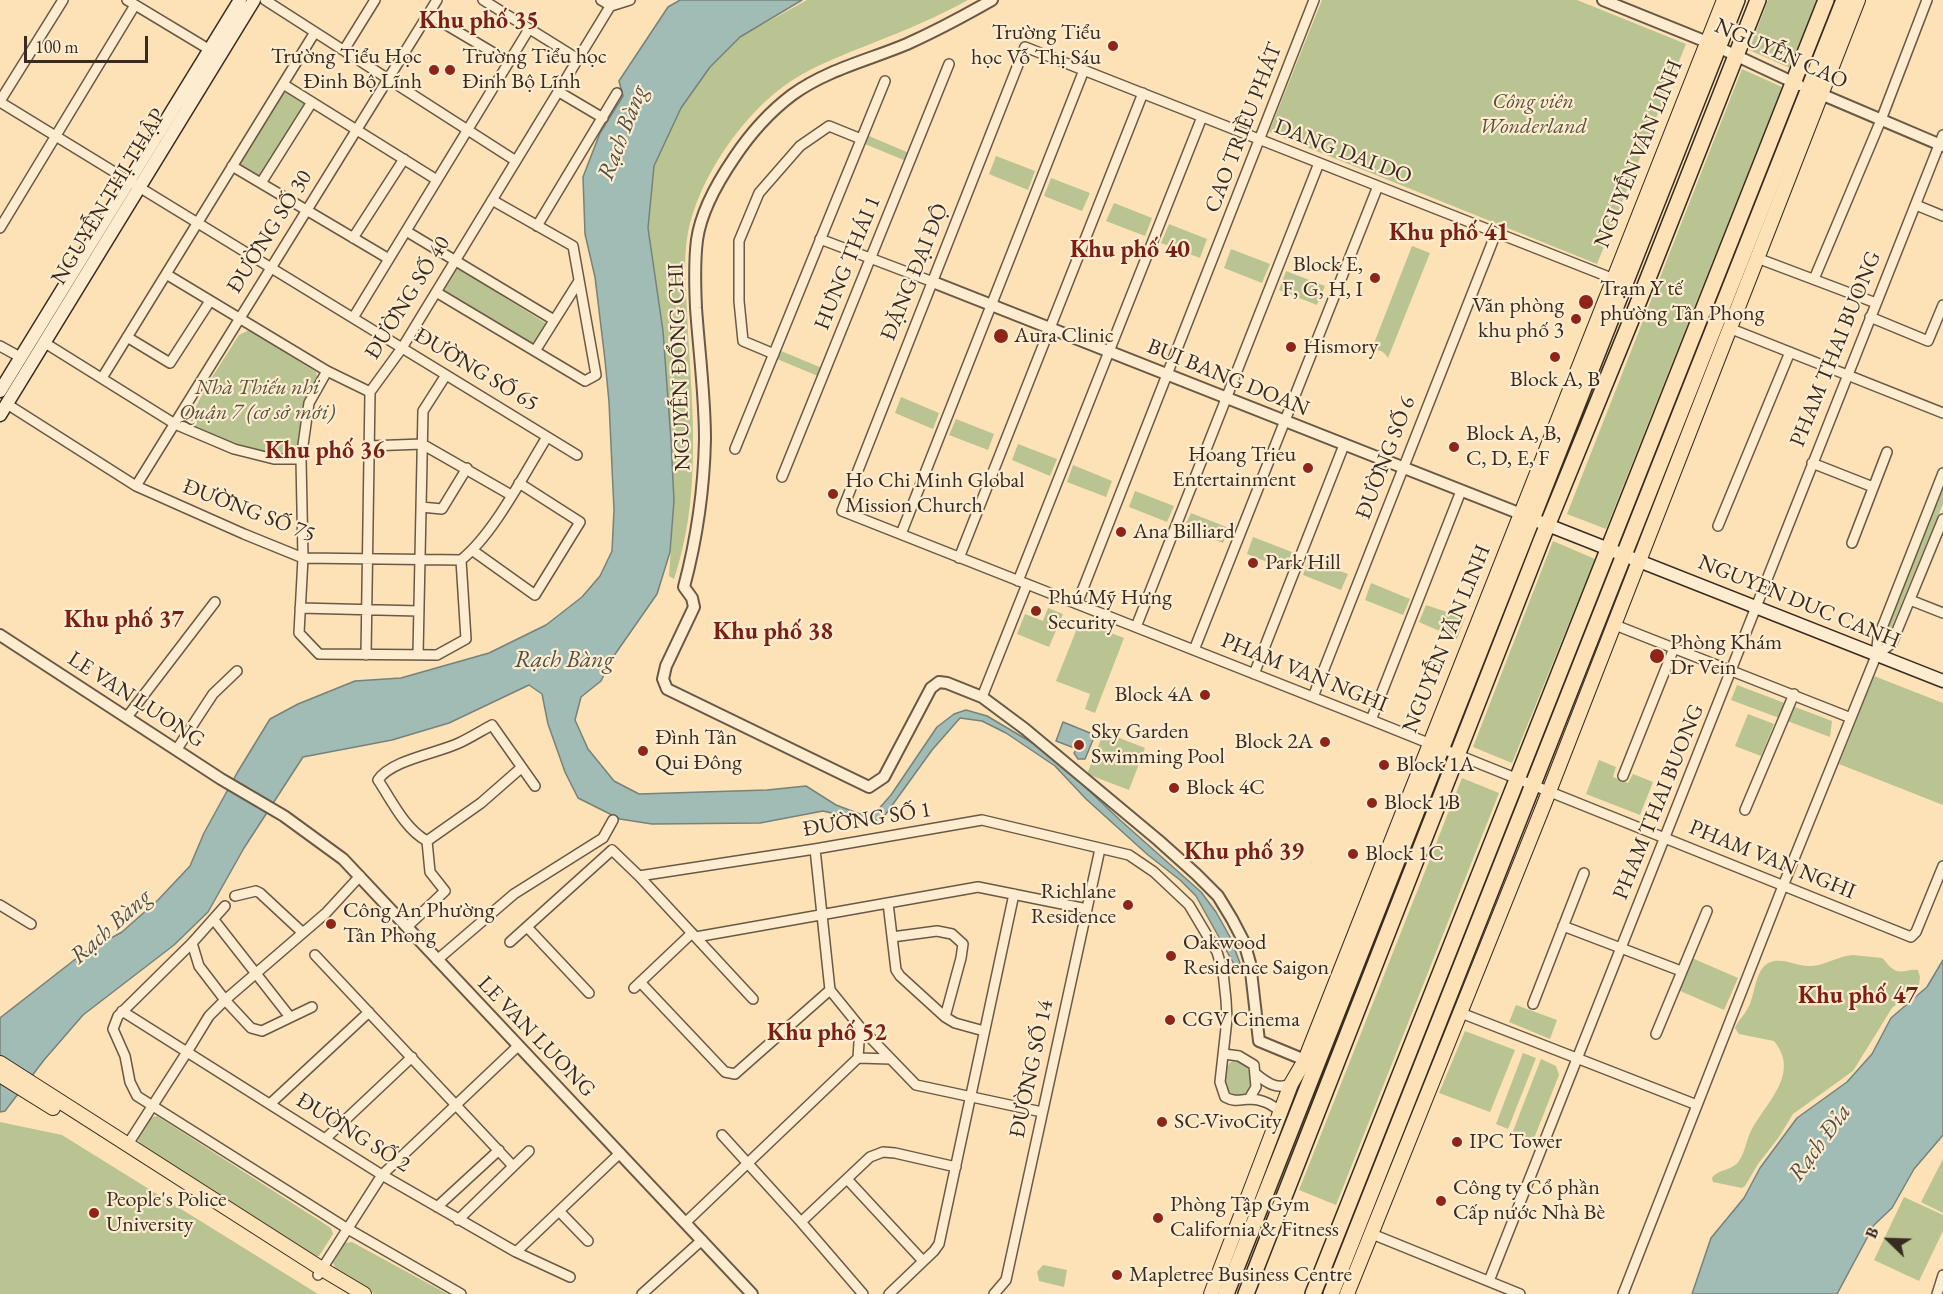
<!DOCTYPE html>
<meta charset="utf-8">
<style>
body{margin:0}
#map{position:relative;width:1943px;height:1294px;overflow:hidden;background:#fce2b6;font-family:"EB Garamond",serif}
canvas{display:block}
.north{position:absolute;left:1859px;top:1210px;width:60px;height:60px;-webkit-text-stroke:4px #fdecd0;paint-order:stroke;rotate:293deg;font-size:16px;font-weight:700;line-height:24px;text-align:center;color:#382b21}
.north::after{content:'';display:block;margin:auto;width:21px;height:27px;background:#382b21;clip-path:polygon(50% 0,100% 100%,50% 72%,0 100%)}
.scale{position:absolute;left:24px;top:36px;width:124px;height:27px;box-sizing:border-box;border:3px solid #382b21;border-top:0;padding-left:8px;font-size:18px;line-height:21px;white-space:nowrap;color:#382b21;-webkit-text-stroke:4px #fdecd0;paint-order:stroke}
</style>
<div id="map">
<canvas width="1943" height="1294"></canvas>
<div class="north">B</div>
<div class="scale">100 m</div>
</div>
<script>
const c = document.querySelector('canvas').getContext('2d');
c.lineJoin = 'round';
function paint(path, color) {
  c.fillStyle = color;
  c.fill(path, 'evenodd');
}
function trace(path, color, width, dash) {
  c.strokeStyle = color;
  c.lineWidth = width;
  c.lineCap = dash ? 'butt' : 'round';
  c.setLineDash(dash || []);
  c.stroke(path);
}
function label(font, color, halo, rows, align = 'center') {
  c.font = font + ' "EB Garamond",serif';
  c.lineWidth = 4.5;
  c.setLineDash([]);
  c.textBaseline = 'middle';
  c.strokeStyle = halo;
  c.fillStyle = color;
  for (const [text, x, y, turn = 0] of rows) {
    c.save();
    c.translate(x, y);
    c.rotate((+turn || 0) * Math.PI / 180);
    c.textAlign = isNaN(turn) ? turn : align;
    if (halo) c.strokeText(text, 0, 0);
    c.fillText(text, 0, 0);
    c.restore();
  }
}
const green = new Path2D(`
 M807 0H968C937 17 906 30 873 43 845 54 816 65 791 81 744 112 699 177 688 232 682 264 687 299 688 332 693 414 701 499 674 579L669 576 674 501 648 228 654 166 681 108 710 67 740 37Z
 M1322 0H1577L1686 44 1597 264 1269 132Z
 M1768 0H1817L1790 68 1749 50Z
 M1742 69 1782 87 1606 529 1567 514Z
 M285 88 308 101 260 179 236 165Z
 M869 136 909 153 906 161 865 144Z
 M996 156 1035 171 1028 190 989 174Z
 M1051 178 1090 193 1082 211 1044 196Z
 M1114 203 1152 218 1145 236 1106 221Z
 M1169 224 1207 239 1200 258 1161 243Z
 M1412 246 1430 253 1388 358C1384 351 1379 349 1371 351Z
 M1231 249 1270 264 1262 283 1224 268Z
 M456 267 547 324 533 345 442 289Z
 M1286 271 1325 286 1317 305 1279 290Z
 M249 330 316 372 318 381 300 450 292 456C283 456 272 456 263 454 244 450 199 436 189 420L207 385 239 335Z
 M781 351 822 368 818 376 777 359Z
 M901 397 939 413 933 429 895 413Z
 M956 419 994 434 988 450 949 435Z
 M1018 444 1057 459 1050 476 1012 460Z
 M1073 465 1112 481 1106 497 1067 482Z
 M1943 486V504L1885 643 1879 640Z
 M1135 491 1174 506 1167 522 1129 507Z
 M1191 513 1229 528 1223 543 1184 528Z
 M1253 537 1292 552 1285 569 1247 554Z
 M1553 541 1595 559 1512 763 1473 747Z
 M1309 559 1348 574 1341 590 1303 575Z
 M1371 583 1410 599 1403 615 1365 600Z
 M1426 605 1465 618 1457 639 1419 622Z
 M1048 608 1063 614 1049 647 1017 634 1025 614 1043 621Z
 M1080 621 1124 638 1095 713 1085 709 1090 694 1056 681Z
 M1874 676 1943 703V805L1839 764Z
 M1737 685 1832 721 1830 737 1731 700Z
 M1748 714 1774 724 1761 756 1735 746Z
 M1104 732 1145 748 1129 790 1087 774Z
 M1599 760 1616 767 1613 777 1628 783 1633 774 1653 782 1640 815 1586 794Z
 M1462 778 1499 793 1336 1205 1299 1190Z
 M1853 955 1882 958C1886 961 1888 966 1893 969 1901 975 1909 968 1918 970L1920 977 1919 985 1892 1008 1853 1071 1793 1114 1779 1137 1758 1164 1745 1186 1742 1188 1713 1182 1712 1178C1718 1169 1732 1171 1739 1161 1745 1152 1746 1141 1751 1131 1766 1102 1801 1074 1774 1041L1739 1034 1735 1028C1738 1020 1744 1016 1748 1008 1756 994 1754 965 1774 961 1787 959 1799 967 1812 966 1826 965 1838 956 1853 955Z
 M1692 958 1738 978 1724 1010 1678 990Z
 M1516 1005 1557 1020 1550 1039 1509 1022Z
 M1465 1031 1515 1050 1490 1112 1439 1093Z
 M1523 1053 1536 1058 1508 1129 1496 1124Z
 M1541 1059 1556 1066 1559 1075 1533 1141 1516 1135 1513 1131Z
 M1235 1060C1252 1062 1257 1088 1241 1096L1232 1094C1222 1085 1221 1065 1235 1060Z
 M157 1116 331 1228 333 1234 319 1256H314L140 1144 137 1138 149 1118Z
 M0 1122 62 1135 318 1294H0Z
 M1943 1159V1213L1921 1202Z
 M1904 1197 1943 1215V1231L1919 1281 1874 1260Z
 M352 1242 442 1291 448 1294H375L336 1270 333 1263 344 1243Z
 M1043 1265 1067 1270 1064 1287 1039 1281 1037 1272Z`);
const water = new Path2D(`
 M680 0H802L740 37 710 67 681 108 654 166 648 228 663 331 671 440 674 501 670 552 657 594 611 660 601 681 581 697 575 720 588 749 614 781 639 794 767 790 806 786 836 805 860 814 876 812 891 795 937 727 954 714 966 710 987 716 1036 745 1062 765 1120 820 1201 892 1216 912 1230 937 1240 963 1235 966 1196 896 1180 880 1148 855 1086 799 1055 766 1006 733 982 721 960 718 932 750 883 818 863 824 840 815 823 811 760 823 652 824 620 819 578 798 565 772 548 724 542 694 529 685 449 723 392 740 303 757 244 848 208 912 174 945 83 1015 44 1060 5 1111 0 1112V1018L82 954 122 932 158 900 190 866 204 833 237 773 270 719 298 704 355 681 401 678 489 653 546 625 582 597 600 576 612 551 614 510 612 467 609 402 605 360 595 277 585 234 583 177 600 133 623 96 619 81 668 7Z
 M1063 722 1095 735 1085 759H1078L1074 753 1077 749 1056 741Z
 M1943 960V1135L1914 1169 1892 1208 1874 1225 1837 1294H1692L1711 1238 1744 1198 1760 1168 1797 1118 1847 1082 1872 1054 1891 1018 1927 987Z`);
const minor = new Path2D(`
 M127 0 210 50
 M265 0 516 161
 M483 0 578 59
 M601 0 611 6 630 0
 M428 14 509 62
 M344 50 375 0
 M283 84 437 180
 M559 92 603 118
 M0 101 63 0
 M0 102 577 455
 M232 166 389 259
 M261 183 312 102
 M1916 205 1943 216
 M537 226 617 93
 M0 228 135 5
 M406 231 554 320
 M353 238 404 159
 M820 239 933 282
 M1757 258 1876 303
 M166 274 327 371 370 392
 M1614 279 1025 47 842 511 1371 720 1911 937 1916 932 1943 866
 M1814 279 1881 120 1927 0
 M436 292 585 381 596 375 573 246 492 200
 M1870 317 1928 341 1943 305
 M353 318 529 29
 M1729 328 1943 413
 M127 337 170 363 210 301
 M45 343 175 424 234 449 274 459H301
 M0 346 20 357
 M535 351 579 281
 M774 354 743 341 739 301V241L759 193 800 146 829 126 861 139
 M327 371 309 403 301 459 303 558 299 633 319 654 437 655 466 639 461 560
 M102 378 315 32
 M7 404 136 486 244 534 303 558 461 560C494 534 524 474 547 437
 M369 446 422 444 511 495
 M735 449 885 81
 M1812 463 1873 487
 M782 477 949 64
 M136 486 437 0
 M421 507 442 509 467 468
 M1718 526 1790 352
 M901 534 1084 70
 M1852 543 1887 452
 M472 550 535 595 580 522 519 483
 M959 558 1143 93
 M1018 581 1202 117
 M1910 600 1943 613
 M1077 604 1314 0
 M300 608 419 611
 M1615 625 1851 718
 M1136 627 1319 163
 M1194 650 1378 186
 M366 655 370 392 402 348 614 0
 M418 655 423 411 446 375
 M1876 656 1892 643 1943 519
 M1254 674 1344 445
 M982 697 1027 584
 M1313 697 1496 233
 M127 717 215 602
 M1371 720 1461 491
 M177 749 213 694 237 671
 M1623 776 1674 648
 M1745 810 1794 694
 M427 841 481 803 521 768
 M815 849 830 990 860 1027 916 1085 1042 1112
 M639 876 815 849 982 820 1129 855 1154 872 1189 905 1217 952 1223 972 1226 1000 1227 1019 1220 1082 1225 1097C1234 1102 1239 1100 1249 1099 1262 1099 1271 1104 1281 1112
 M235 896 256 891 260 893 303 933
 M888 903 896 970 900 976 945 1017 955 1023 984 1031
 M0 905 31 924
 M225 906 192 943 118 1016 113 1029 125 1056 130 1082 137 1096 348 1229 461 1294
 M214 920 290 1017
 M408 926 445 891 430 872 427 841C405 829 392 801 378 780 391 760 438 753 459 743 470 738 481 731 492 725L535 786
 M1563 926 1681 971
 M527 927 589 993
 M696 937 978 887 1087 909
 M892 937 937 931 952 934 963 944 961 958 945 1017
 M510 942 612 850 639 876 753 999
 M192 943 199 966 225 1000 251 1028 262 1031 312 1007
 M315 955 513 1166
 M437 960 514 894 603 838 613 820
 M640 982 725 1072 735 1074 830 990
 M634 988 692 933
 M1533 1004 1584 873
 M122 1011 382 1175 516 1252 570 1277
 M1461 1013 1697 1105
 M1656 1034 1707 911
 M1224 1054 1239 1056 1254 1065 1256 1087 1249 1099
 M858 1058 891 1059
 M1256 1074C1267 1083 1277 1090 1291 1084
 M270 1104 369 1012
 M722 1135 801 1222 863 1294
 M325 1139 412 1057
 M128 1144 187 1052 209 1016 225 1000 326 913 360 876
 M847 1179 923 1261
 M437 1207 499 1150
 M559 1211 588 1241
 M458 1220 529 1151
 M801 1222 870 1157 883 1152 895 1153 956 1167
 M685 1223 858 1058 860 1027
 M1372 1234 1520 1294
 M516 1252 620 1153
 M318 1275 382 1175 518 1046
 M1489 1281C1642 900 1791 517 1943 135
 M642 1294 702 1240
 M889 1294 934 1251 939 1244 1014 894
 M994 1294 1006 1280 1100 849
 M1623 1294 1783 886 1876 656 1878 638 1943 473
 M1937 1294 1943 1275`);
const tertiary = new Path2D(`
 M992 0C964 16 936 31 907 44 869 60 826 70 792 95 768 113 750 134 734 158 717 183 701 211 697 240 694 263 695 286 696 308 699 351 705 396 705 439 704 490 697 538 684 587L692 598 694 607 666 666 663 679 667 689 869 787 884 777 931 688 939 682 947 683 982 697 1025 729 1158 840 1196 874 1218 896 1232 919 1244 942 1250 963 1259 1041 1305 1060
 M1603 0 1707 42 1799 85
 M1816 92 1943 146
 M933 282 1521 514
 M0 635 221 779 284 816 343 859 752 1294`);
const secondary = new Path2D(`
 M0 391 240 0
 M0 415 254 0
 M1540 522 1943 681`);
const primary = new Path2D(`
 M0 1063 322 1269 364 1294
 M0 1075 53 1108
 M1211 1294 1291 1084 1305 1060 1724 0
 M1347 1294 1543 807 1858 0`);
const trunk = new Path2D(`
 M1226 1294 1737 0
 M1246 1294 1541 541 1643 291 1758 0
 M1313 1294 1826 0
 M1331 1294 1844 0`);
const markers = [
 [1113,46,6,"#8f2418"],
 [434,70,6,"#8f2418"],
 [450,70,6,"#8f2418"],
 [1375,278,6,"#8f2418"],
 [1586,302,8,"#8f2418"],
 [1576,319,6,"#8f2418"],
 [1001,336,8,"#8f2418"],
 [1291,347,6,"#8f2418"],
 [1555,357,6,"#8f2418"],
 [1454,447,6,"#8f2418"],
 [1308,468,6,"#8f2418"],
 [833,494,6,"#8f2418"],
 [1121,532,6,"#8f2418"],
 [1253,563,6,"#8f2418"],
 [1036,611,6,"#8f2418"],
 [1657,656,8,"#8f2418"],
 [1205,695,6,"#8f2418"],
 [1325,742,6,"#8f2418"],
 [1079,745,6,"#8f2418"],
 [643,751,6,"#8f2418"],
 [1384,765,6,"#8f2418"],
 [1174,788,6,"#8f2418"],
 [1372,803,6,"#8f2418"],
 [1353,854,6,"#8f2418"],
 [1128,905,6,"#8f2418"],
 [331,924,6,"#8f2418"],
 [1171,956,6,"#8f2418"],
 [1170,1020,6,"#8f2418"],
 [1162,1122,6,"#8f2418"],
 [1457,1142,6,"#8f2418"],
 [1441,1201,6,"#8f2418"],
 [94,1213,6,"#8f2418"],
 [1158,1218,6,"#8f2418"],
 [1117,1275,6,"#8f2418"]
];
const poiNames = [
 ["Trường Tiểu",1101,33,"right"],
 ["học Vỗ Thị Sáu",1101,58,"right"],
 ["Trường Tiểu Học",422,57,"right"],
 ["Đinh Bộ Lĩnh",422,82,"right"],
 ["Trường Tiểu học",462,57],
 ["Đinh Bộ Lĩnh",462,82],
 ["Block E,",1363,265,"right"],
 ["F, G, H, I",1363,290,"right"],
 ["Trạm Y tế",1600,289],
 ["phường Tân Phong",1600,314],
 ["Văn phòng",1564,306,"right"],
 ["khu phố 3",1564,331,"right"],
 ["Aura Clinic",1014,336],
 ["Hismory",1303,347],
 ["Block A, B",1555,380,"center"],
 ["Block A, B,",1466,434],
 ["C, D, E, F",1466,459],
 ["Hoang Trieu",1296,455,"right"],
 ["Entertainment",1296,480,"right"],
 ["Ho Chi Minh Global",845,481],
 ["Mission Church",845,506],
 ["Ana Billiard",1133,532],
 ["Park Hill",1265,563],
 ["Phú Mỹ Hưng",1048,598],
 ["Security",1048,623],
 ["Phòng Khám",1670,643],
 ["Dr Vein",1670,668],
 ["Block 4A",1193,695,"right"],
 ["Sky Garden",1091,732],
 ["Swimming Pool",1091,757],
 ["Đình Tân",655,738],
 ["Qui Đông",655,763],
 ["Block 2A",1313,742,"right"],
 ["Block 1A",1396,765],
 ["Block 4C",1186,788],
 ["Block 1B",1384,803],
 ["Block 1C",1365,854],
 ["Richlane",1116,892,"right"],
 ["Residence",1116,917,"right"],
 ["Công An Phường",343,911],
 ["Tân Phong",343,936],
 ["Oakwood",1183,943],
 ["Residence Saigon",1183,968],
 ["CGV Cinema",1182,1020],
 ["SC-VivoCity",1174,1122],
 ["IPC Tower",1469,1142],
 ["Công ty Cổ phần",1453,1188],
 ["Cấp nước Nhà Bè",1453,1213],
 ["People's Police",106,1200],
 ["University",106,1225],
 ["Phòng Tập Gym",1170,1205],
 ["California & Fitness",1170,1230],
 ["Mapletree Business Centre",1129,1275]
];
const streetNames = [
 ["NGUYỄN CAO",1781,54,24],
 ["CAO TRIỀU PHÁT",1244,128,-69],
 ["DANG DAI DO",1343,152,21],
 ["NGUYỄN VĂN LINH",1639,154,-68],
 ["NGUYỄN THỊ THẬP",109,197,-59],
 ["ĐƯỜNG SỐ 30",270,232,-58],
 ["HƯNG THÁI 1",848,263,-68],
 ["ĐẶNG ĐẠI ĐỘ",915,272,-68],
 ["ĐƯỜNG SỐ 40",408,298,-58],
 ["PHAM THAI BUONG",1836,349,-68],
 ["NGUYỄN ĐỔNG CHI",680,367,-92],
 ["ĐƯỜNG SỐ 65",476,370,31],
 ["BUI BANG DOAN",1228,378,22],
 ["ĐƯỜNG SỐ 6",1386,458,-69],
 ["ĐƯỜNG SỐ 75",249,511,21],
 ["NGUYEN DUC CANH",1799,602,22],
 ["NGUYỄN VĂN LINH",1447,639,-68],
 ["PHAM VAN NGHI",1304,673,22],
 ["LE VAN LUONG",136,700,33],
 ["PHAM THAI BUONG",1659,802,-68],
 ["ĐƯỜNG SỐ 1",867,820,-9],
 ["PHAM VAN NGHI",1772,860,22],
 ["LE VAN LUONG",536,1037,46],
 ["ĐƯỜNG SỐ 14",1032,1069,-78],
 ["ĐƯỜNG SỐ 2",353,1133,32]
];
const parkNames = [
 ["Công viên",1533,102],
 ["Wonderland",1533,127],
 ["Nhà Thiếu nhi",257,388],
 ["Quận 7 (cơ sở mới)",257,413]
];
const neighbourhoodNames = [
 ["Khu phố 35",479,21],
 ["Khu phố 41",1449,233],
 ["Khu phố 40",1130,250],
 ["Khu phố 36",325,451],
 ["Khu phố 37",124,620],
 ["Khu phố 38",773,632],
 ["Khu phố 39",1244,852],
 ["Khu phố 47",1858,996],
 ["Khu phố 52",827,1033]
];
const waterNames = [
 ["Rạch Bàng",623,133,-69],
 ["Rạch Bàng",564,660],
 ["Rạch Bàng",111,927,-42],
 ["Rạch Đỉa",1820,1143,-54]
];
paint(green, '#b9c492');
paint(water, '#a0bcb5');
trace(water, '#76827a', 1.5);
trace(minor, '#695946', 12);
trace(tertiary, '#695946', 14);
trace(secondary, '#382b21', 15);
trace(primary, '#382b21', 16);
trace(trunk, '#382b21', 18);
trace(minor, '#fdecd0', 9);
trace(tertiary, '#fdecd0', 10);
trace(secondary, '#fdecd0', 12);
trace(primary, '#fce2b6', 14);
trace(trunk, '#fce2b6', 15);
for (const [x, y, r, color] of markers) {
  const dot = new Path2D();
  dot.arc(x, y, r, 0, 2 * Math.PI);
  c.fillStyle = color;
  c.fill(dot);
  trace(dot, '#fdecd0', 2);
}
label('22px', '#382b21', '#fdecd0', poiNames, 'left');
label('22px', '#382b21', '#fdecd0', streetNames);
label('italic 22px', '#58513d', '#fdecd0', parkNames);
label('bold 24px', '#7a1f14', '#fdecd0', neighbourhoodNames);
label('italic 24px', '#524f46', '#fdecd0', waterNames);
</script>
